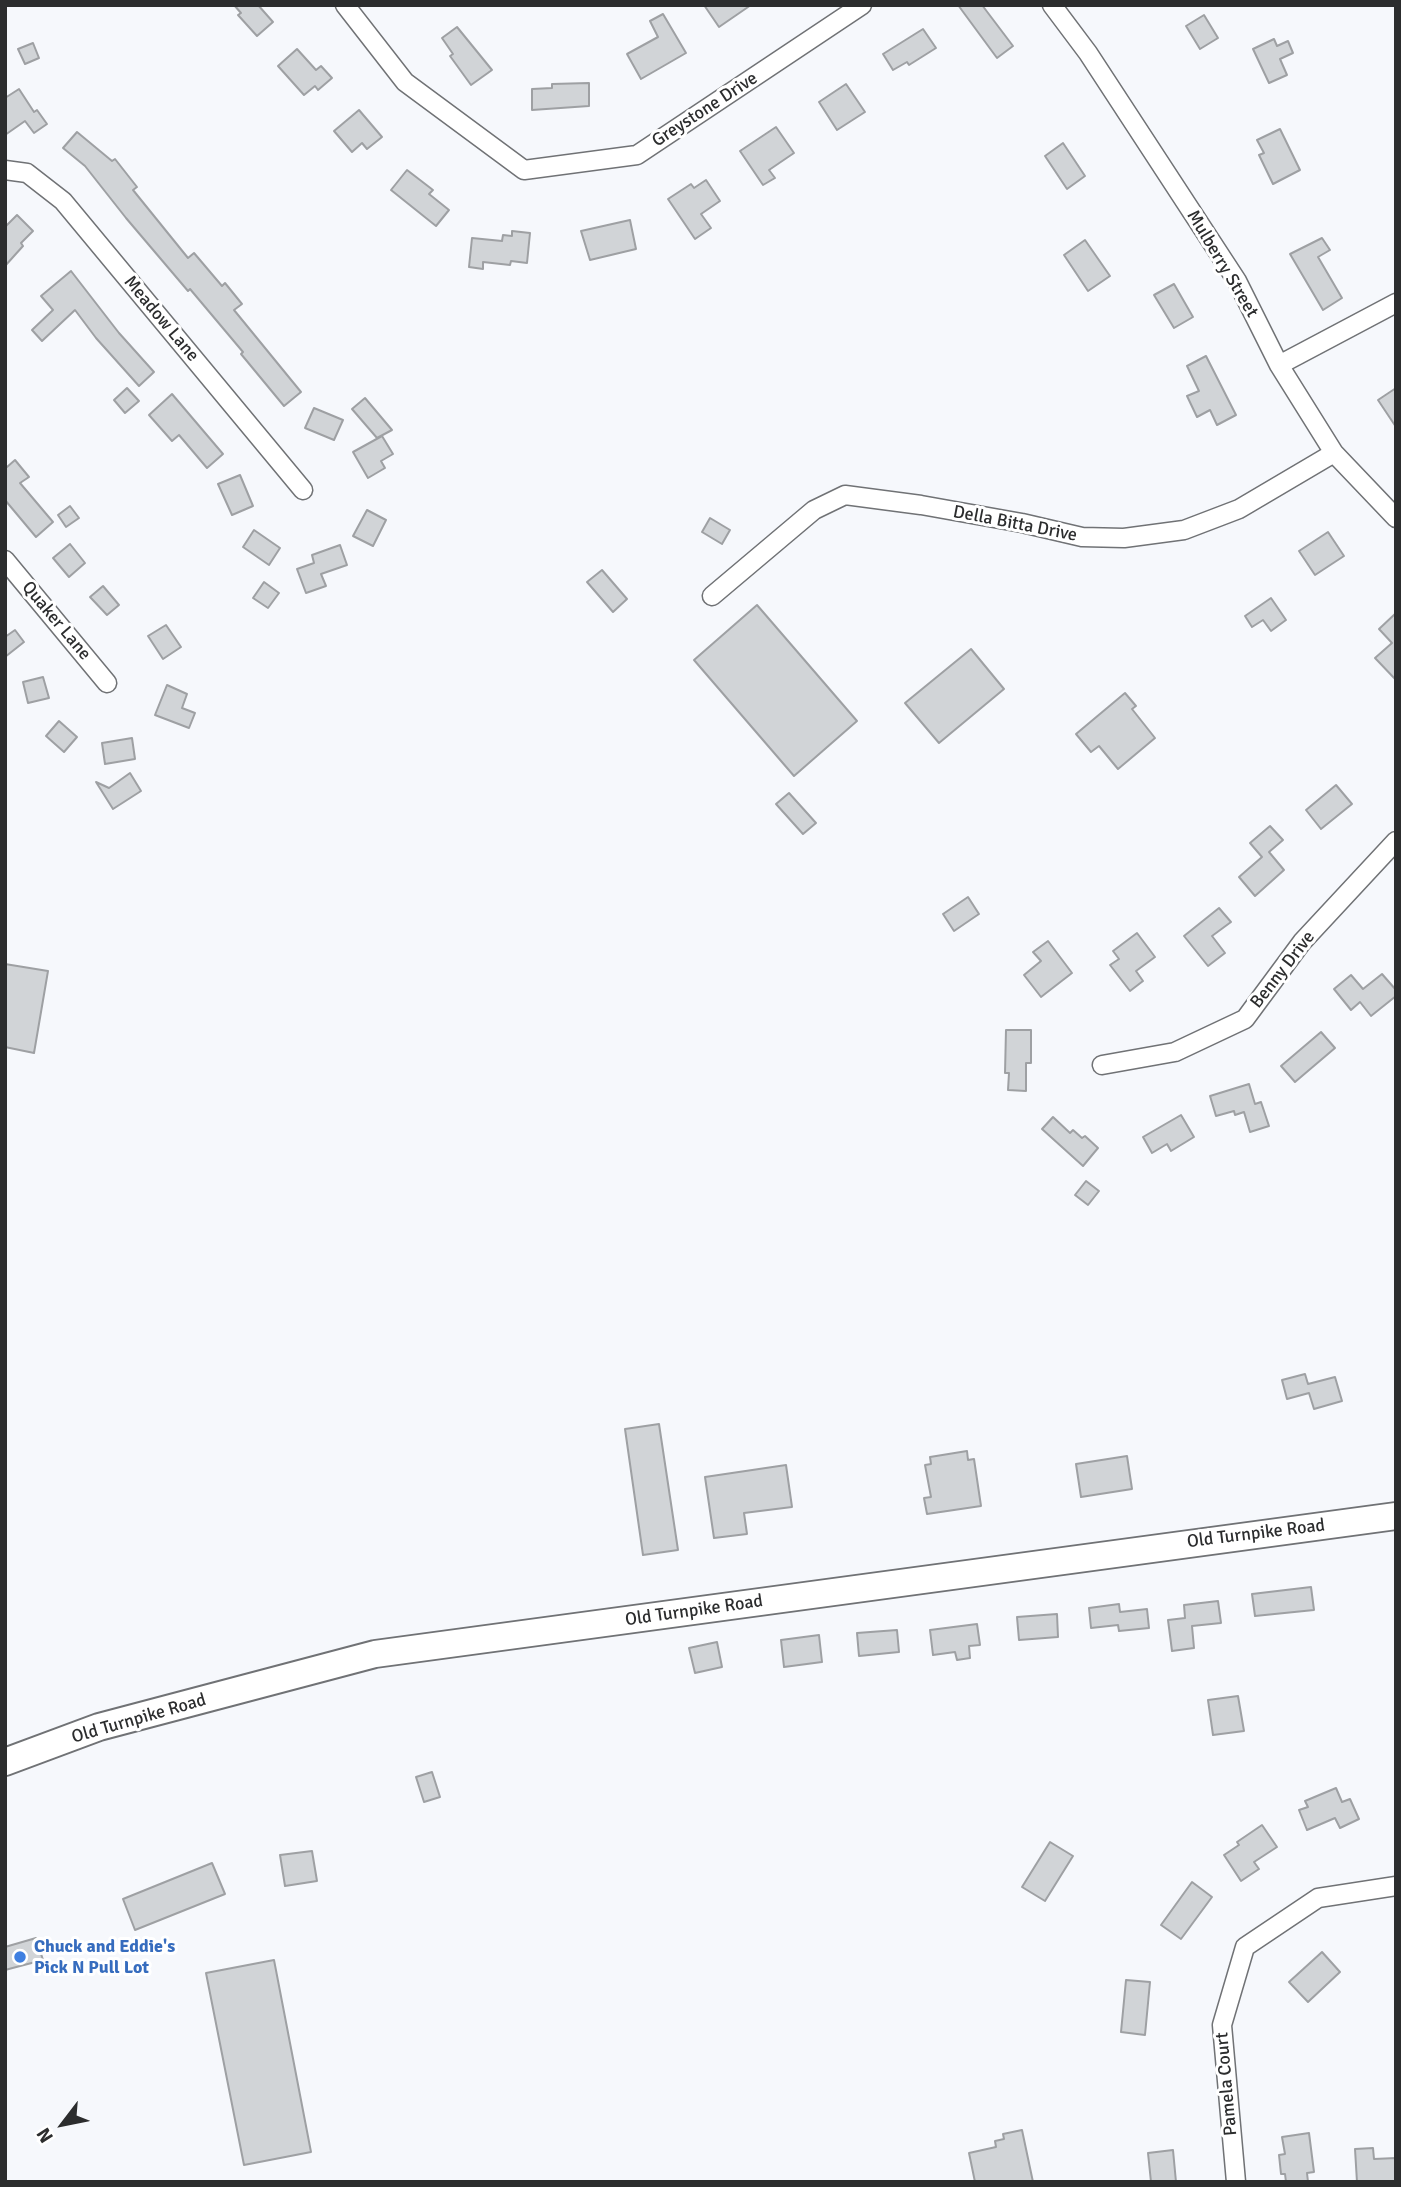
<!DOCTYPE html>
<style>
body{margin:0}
#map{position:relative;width:1401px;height:2187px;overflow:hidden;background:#f6f8fc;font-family:Signika,sans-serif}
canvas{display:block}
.frame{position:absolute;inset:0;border:7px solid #2c2d2e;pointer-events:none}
.north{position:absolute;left:28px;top:2089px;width:70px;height:70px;-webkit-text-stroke:5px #fff;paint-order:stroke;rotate:238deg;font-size:19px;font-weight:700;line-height:28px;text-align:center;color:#2c2d2e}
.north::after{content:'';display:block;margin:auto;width:24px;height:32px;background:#2c2d2e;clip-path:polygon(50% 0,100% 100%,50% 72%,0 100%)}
</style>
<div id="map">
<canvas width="1401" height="2187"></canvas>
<div class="frame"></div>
<div class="north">N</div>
</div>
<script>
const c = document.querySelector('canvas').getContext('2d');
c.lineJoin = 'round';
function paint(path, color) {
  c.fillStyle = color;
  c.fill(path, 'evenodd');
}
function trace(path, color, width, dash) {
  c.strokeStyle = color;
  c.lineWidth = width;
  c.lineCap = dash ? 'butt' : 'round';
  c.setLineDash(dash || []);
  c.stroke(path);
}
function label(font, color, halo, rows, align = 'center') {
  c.font = font + ' Signika,sans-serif';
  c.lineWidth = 6;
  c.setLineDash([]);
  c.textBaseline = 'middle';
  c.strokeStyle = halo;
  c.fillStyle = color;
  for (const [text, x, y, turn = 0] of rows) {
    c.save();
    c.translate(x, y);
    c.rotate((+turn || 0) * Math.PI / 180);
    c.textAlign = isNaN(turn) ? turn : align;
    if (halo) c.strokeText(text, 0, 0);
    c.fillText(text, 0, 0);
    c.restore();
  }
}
const building = new Path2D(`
 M234 5H258L273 22 257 36 238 15 241 13Z
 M704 5H751L719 27Z
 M958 5H982L1013 46 997 58Z
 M663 14 686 53 641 79 627 54 658 37 650 21Z
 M1204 15 1218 38 1200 49 1186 26Z
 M457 27 492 70 471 85 450 56 453 54 442 38Z
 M923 29 936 48 909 65 907 62 893 70 883 54Z
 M1274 39 1277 46 1288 41 1293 53 1280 59 1287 75 1269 83 1253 49Z
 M33 43 39 58 25 64 18 49Z
 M297 49 316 70 321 66 332 78 318 90 315 86 304 95 278 66Z
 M589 83V106L532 110V89L552 88V84Z
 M846 84 865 112 837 130 819 102Z
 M19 89 34 112 37 110 47 124 34 133 25 121 5 135V98Z
 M359 110 382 137 367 149 362 143 352 152 334 131Z
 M776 127 794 153 769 170 775 178 763 185 740 151Z
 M1280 129 1300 170 1273 184 1259 155 1264 153 1257 140Z
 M77 132 112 161 115 159 137 187 133 190 188 258 194 253 222 286 225 283 242 304 234 310 301 392 284 406 241 354 243 352 190 289 188 291 126 218 85 166 63 148Z
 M1063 143 1085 176 1067 189 1045 156Z
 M407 170 433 190 429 194 449 210 436 226 391 190Z
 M706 180 720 201 701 214 711 228 695 239 668 199 691 184 694 188Z
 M17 215 33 231 21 243 23 246 5 266V227Z
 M630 220 636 249 590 260 581 231Z
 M512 231 530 233 527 263 511 261 510 265 483 262V269L469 267 472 238 502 241 503 235 512 236Z
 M1322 238 1330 250 1318 257 1342 298 1323 310 1290 254Z
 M1085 240 1110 276 1088 291 1064 255Z
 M71 271 119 333 154 372 139 386 96 338 75 310 42 341 32 330 53 310 41 296Z
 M1174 284 1193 317 1174 328 1154 295Z
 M1206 356 1236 415 1217 425 1210 410 1197 417 1187 396 1199 391 1187 366Z
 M127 388 139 401 125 413 114 400Z
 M1396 388V427L1378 400Z
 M172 394 223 454 207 468 179 435 172 441 149 415Z
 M365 398 392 430 377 438 352 409Z
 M314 408 343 420 334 440 305 428Z
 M382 436 393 454 381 461 385 468 368 478 353 452Z
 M15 460 29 477 20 483 53 522 36 537 5 500V465L7 467Z
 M240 475 253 506 232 515 218 484Z
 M70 506 79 518 66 527 58 515Z
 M367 510 386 520 373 546 353 536Z
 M710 518 730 530 722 544 702 532Z
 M254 530 280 548 269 565 243 547Z
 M1328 532 1344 556 1315 575 1299 551Z
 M70 544 85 563 69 577 53 558Z
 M340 545 347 565 321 574 326 586 306 593 297 569 314 563 312 555Z
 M602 570 627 599 613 612 587 582Z
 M264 582 279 593 268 608 253 598Z
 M103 586 119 605 107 615 90 597Z
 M1271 598 1286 620 1271 631 1263 620 1252 627 1245 616Z
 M757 605 857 721 794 776 694 660Z
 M1396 613V680L1375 658 1392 643 1379 629Z
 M166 625 181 647 163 659 148 636Z
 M15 630 24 642 5 657V637Z
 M971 649 1004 689 939 743 905 703Z
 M43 677 49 698 28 703 23 682Z
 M167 685 187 694 182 708 195 713 189 728 155 715Z
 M1125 693 1136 706 1132 709 1155 738 1118 769 1099 746 1091 752 1076 734Z
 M59 721 77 737 64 752 46 736Z
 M132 738 135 759 105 764 102 743Z
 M130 773 141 791 113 809 96 782 109 788Z
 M1336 785 1352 804 1321 829 1306 810Z
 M789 793 816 823 803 834 776 804Z
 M1270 826 1283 840 1269 852 1284 870 1255 896 1239 877 1262 857 1250 843Z
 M968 897 979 914 954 931 943 914Z
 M1219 908 1231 922 1212 936 1225 953 1208 966 1184 936Z
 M1137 933 1155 957 1136 971 1143 981 1130 991 1110 965 1119 959 1113 951Z
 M1048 941 1072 973 1041 997 1024 975 1041 961 1033 952Z
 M5 964 48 971 34 1053 5 1047Z
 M1382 974 1396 990V996L1371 1016 1360 1002 1351 1010 1334 989 1351 975 1363 989Z
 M1006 1030H1031V1063H1026V1091L1008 1090 1009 1073H1005Z
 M1321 1032 1335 1048 1295 1082 1281 1066Z
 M1249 1084 1255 1104 1261 1102 1269 1126 1250 1132 1244 1112 1235 1115 1234 1111 1216 1116 1210 1096Z
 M1181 1115 1194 1137 1171 1151 1167 1144 1152 1153 1143 1137Z
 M1053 1117 1070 1133 1073 1130 1082 1138 1085 1136 1098 1148 1083 1166 1042 1129Z
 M1086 1181 1099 1191 1088 1205 1075 1195Z
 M1305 1374 1308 1384 1335 1377 1342 1401 1314 1409 1309 1393 1287 1399 1282 1380Z
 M659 1424 678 1550 643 1555 625 1429Z
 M967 1451 968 1460 974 1459 981 1506 927 1514 924 1498 931 1497 925 1465 931 1464 930 1457Z
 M1127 1456 1132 1489 1081 1497 1076 1464Z
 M786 1465 792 1507 744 1513 747 1534 714 1538 705 1477Z
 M1311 1587 1314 1610 1255 1616 1252 1594Z
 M1218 1601 1221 1623 1192 1626 1194 1648 1172 1651 1168 1620 1185 1618 1184 1605Z
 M1119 1604 1120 1612 1147 1609 1149 1628 1119 1631 1118 1625 1091 1628 1089 1608Z
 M1057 1614 1058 1637 1019 1640 1017 1617Z
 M977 1624 980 1645 969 1646 970 1658 957 1660 955 1652 933 1655 930 1630Z
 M897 1630 899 1652 859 1656 857 1633Z
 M819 1635 822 1662 784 1667 781 1640Z
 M717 1642 722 1667 695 1673 689 1648Z
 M1238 1696 1244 1731 1213 1735 1208 1700Z
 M432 1772 440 1797 424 1802 416 1777Z
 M1336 1788 1342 1802 1350 1799 1359 1819 1340 1828 1335 1818 1307 1830 1299 1810 1308 1807 1305 1801Z
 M1262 1825 1277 1847 1254 1862 1259 1869 1241 1881 1224 1855 1239 1845 1237 1842Z
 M1050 1842 1073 1856 1045 1901 1022 1887Z
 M312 1851 317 1881 285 1886 280 1855Z
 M212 1863 225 1894 135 1930 123 1899Z
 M1192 1882 1212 1897 1181 1939 1161 1925Z
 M36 1938 43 1960 5 1970V1947Z
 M1322 1952 1340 1972 1308 2002 1289 1982Z
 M274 1960 311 2152 244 2165 206 1973Z
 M1126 1980 1150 1982 1145 2035 1121 2032Z
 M1022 2130 1033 2182H975L969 2153 996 2147 995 2141 1004 2139 1003 2134Z
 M1309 2133 1314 2172 1307 2173 1308 2182H1286L1285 2174H1281L1279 2155 1285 2154 1282 2137Z
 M1373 2148 1374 2159 1396 2158V2181L1357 2182 1355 2149Z
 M1173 2150 1176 2182H1151L1148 2153Z`);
const minor = new Path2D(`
 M345 5 405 82 524 170 637 155 862 5
 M1052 5 1088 53 1237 281 1279 365 1334 453 1396 518
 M5 170 27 173 63 201 303 490
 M1279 365 1396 303
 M5 560 107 683
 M712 596 814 510 845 495 921 505 1022 523 1082 537 1124 538 1184 530 1239 509 1334 453
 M1102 1065 1175 1052 1245 1019 1302 942 1396 841
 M1236 2182 1222 2025 1245 1947 1318 1898 1396 1886`);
const secondary = new Path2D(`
 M5 1762 99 1727 375 1654 1396 1516`);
const markers = [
 [20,1957,7,"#3f7fe0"]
];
const streetNames = [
 ["Greystone Drive",705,110,-33],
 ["Mulberry Street",1222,264,59],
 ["Meadow Lane",161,319,50],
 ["Della Bitta Drive",1015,524,11],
 ["Quaker Lane",56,621,50],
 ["Benny Drive",1283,970,-52],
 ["Old Turnpike Road",1256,1534,-7],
 ["Old Turnpike Road",694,1611,-8],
 ["Old Turnpike Road",139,1719,-16],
 ["Pamela Court",1227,2084,-95]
];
const shopNames = [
 ["Chuck and Eddie's",34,1947],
 ["Pick N Pull Lot",34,1968]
];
paint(building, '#d1d4d7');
trace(building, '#9ea0a3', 2);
trace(minor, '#707275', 21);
trace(secondary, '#707275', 30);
trace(minor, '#fff', 18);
trace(secondary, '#fff', 26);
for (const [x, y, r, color] of markers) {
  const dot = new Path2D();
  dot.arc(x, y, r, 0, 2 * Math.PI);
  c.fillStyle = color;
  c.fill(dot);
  trace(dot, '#fff', 2.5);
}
label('18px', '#2c2d2e', '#fff', streetNames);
label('bold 18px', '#366cbe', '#fff', shopNames, 'left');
</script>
